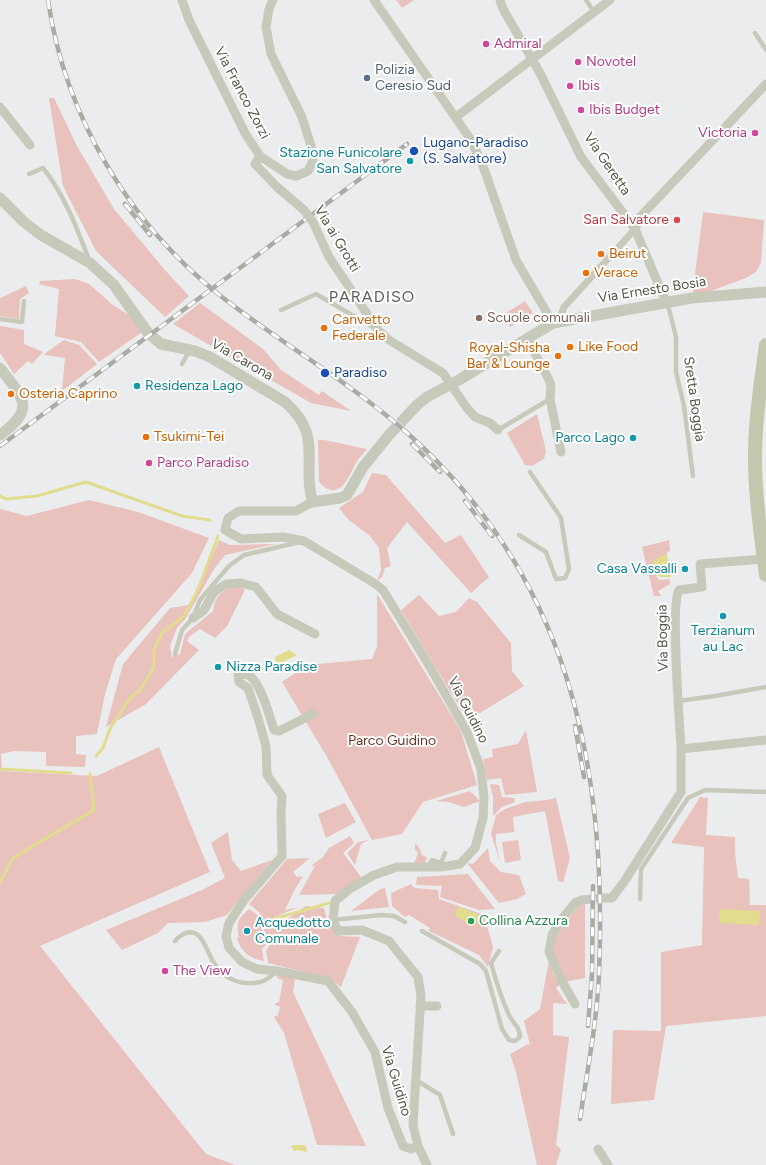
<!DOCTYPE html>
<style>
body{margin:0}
canvas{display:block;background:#ebecee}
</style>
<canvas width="766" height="1165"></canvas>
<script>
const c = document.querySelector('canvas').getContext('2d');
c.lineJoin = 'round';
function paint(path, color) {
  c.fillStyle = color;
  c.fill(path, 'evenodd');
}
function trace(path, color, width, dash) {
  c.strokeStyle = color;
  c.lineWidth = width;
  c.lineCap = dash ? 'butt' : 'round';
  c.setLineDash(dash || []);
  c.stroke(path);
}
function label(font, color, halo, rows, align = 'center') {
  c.font = font + ' Figtree,sans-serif';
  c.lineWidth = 4;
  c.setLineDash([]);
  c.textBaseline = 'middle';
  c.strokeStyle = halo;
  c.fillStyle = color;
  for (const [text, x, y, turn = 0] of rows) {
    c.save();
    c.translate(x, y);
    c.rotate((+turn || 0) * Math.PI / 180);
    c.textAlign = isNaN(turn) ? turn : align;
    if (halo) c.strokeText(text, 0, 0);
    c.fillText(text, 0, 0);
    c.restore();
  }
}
const green = new Path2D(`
 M396 0H414L402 8Z
 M49 98H54L77 146 114 209 165 270 189 296 165 317 96 251 63 186Z
 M703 212 764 220 761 263 756 272 746 278 692 298Z
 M75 279 89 284 113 305 130 316 142 332 99 362 81 342 55 336 59 289 39 284 40 281Z
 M26 286 29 293 20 299 19 319 0 316V298Z
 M525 301 533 313 510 327 503 315Z
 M200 303 263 349 281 370 319 395 322 391 351 411 311 403 173 324Z
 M0 326 24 330V344L43 352 32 364 28 361 14 374 0 353Z
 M64 340 79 345 97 364 62 391 65 358 44 355 47 352Z
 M537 414 546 451 544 459 532 466 525 465 507 433Z
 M318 440H324L367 449C364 453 360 457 357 461 351 470 346 491 332 490 326 489 322 486 319 481Z
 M372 473 386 475 445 543 461 535 489 577 471 593 407 522 387 548 391 566 385 568 382 577 377 581 381 570 379 548 370 536 349 520 339 508 363 492Z
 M89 500 138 512 209 538 192 573 116 659 105 694 97 734 76 736V754L86 755 85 767 46 766V752L14 751 1 754 2 771 97 776 159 747 210 872 40 946 206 1154 235 1165H0V509L27 516Z
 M219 540 230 545 276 544 225 555 214 569 186 618 177 628 170 646 172 657 180 654 185 634 213 611C216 595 221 591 237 585L245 590 227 626 215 638 200 629 189 637 187 641 199 650 146 704 106 727 123 664 170 608 189 605Z
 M669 540 670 551 667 552V555L659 557 656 576 659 580 669 579 670 584 658 591 661 596H654L642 547Z
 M377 594 461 731 477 785 423 802 402 834 372 840 327 757 282 682 307 665 372 659 377 646Z
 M419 595 439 616 456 612 469 598 477 602 511 643 512 671 524 686 480 713 464 714 401 610Z
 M526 730 537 792 505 795 501 778 487 780 485 766 483 759 493 757 492 749 518 744Z
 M490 784 499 785 502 797 514 798 515 802 502 807 493 816V797Z
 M470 791 480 801 464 807 448 802 436 801Z
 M700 797 708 798 706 835 735 837V852L738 878 749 879 750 905H766V1016L666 1026 654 1100 611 1104 613 1030 661 1031V952L702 945 704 847 671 843Z
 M556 798 570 858 563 882 558 881 545 811 513 817 514 832 496 834V843L500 862 491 834 496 815 505 809 525 802 547 800Z
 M345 803 356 822 326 838 318 814Z
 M228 832 232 860 241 871 272 860 227 915 205 922 168 923 158 933 122 950 106 930 202 890 225 878 211 843Z
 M350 836 354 843 343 853 361 877 339 894 299 895 315 866H311L323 857 329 848Z
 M369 840 361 844 355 865 347 853 358 842Z
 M518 840 521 860 505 863 502 842Z
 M415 843 420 849 421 854 427 858 425 863 414 864 418 853 415 849Z
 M488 848 490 861 501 872 519 875 526 894 517 899 499 903 467 863 473 864Z
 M310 858 293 872 297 877 303 876 294 891 285 910 299 907 263 922 260 913 249 904 287 859Z
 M468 874 495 909 479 910 440 897 442 886 416 885 417 877Z
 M411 884 414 888 438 890 439 899 484 915 493 947 488 967 479 955 429 931 430 928 409 915 405 917 392 906 391 893Z
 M385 888 389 907 351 911 380 889Z
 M585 902V978L565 982 553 950 556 937 577 907Z
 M306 906 324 908 327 920 339 936 360 937 341 987 329 978 268 963 266 950 269 947 263 925 290 917Z
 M249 909 258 915 266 945 262 949 264 961C250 959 241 952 237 938L239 937C236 922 238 919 249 909Z
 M549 960 553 973 560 984 556 988 567 1004 553 1003V1035L569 1037 556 1145 561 1149 556 1165H537L516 1072 510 1054 528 1044 530 1045 524 1021 540 1009Z
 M278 973 295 978 293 992 366 1146 317 1145 284 1033 274 1017 278 1015 280 1007 274 1004 279 1002 283 980 277 978Z`);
const water = new Path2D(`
 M667 555 671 577C657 578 652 576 653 561L659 557Z
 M289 650 297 655 277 665 275 657Z
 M458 906 479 915 475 927 455 916Z
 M719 909 760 911 759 925 719 923Z
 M293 1145H305L307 1150 306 1152 298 1150 294 1151 291 1147Z`);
const stream = new Path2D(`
 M0 496 6 499 37 496 86 482 182 516 210 520
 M96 756 103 748 110 729 130 698 140 690 154 667V650L162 633 184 616 198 590 218 536
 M0 769 71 773
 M0 882 13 858 94 810 90 774
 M260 923 329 903`);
const minorTunnel = new Path2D(`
 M582 900 602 898`);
const tertiaryTunnel = new Path2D(`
 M389 435 404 419`);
const service = new Path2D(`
 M586 0 594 12
 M755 33 766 50
 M29 174 43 168C64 194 77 228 89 260
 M666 303 669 309 676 337V372L684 406 693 476
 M281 310 316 294 373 327
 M0 319 22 322 24 301
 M182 364 189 351
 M498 430 550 399
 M519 535 546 552 556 579 565 578 569 569 561 518 530 472
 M175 654 182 630 193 618 200 600 229 566 244 555 300 542
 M678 701 715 696 766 687
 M427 867 432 860 441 863 445 853
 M640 899 641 869 688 798 705 790 766 792
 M333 920 381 915 394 916 405 922
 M422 931 480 964 486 971 502 1029 509 1040 515 1041 520 1037C519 1025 514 1025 509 1015 501 998 496 981 491 963L499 951
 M175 941C181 934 191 928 199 936 207 945 209 957 216 966 226 980 243 986 260 982 266 981 271 976 276 972
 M416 1080 440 1095 453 1134`);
const pedestrian = new Path2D(`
 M559 321 564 307 635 229`);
const minor = new Path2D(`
 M182 0 189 20 245 133 260 156 287 174 296 176 308 171 313 160 311 146 302 117 271 54 266 27 269 9 273 0
 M374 0 471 140 483 166 516 260 553 323
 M500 0 503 9 540 73 581 157 635 229 666 302
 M0 107 30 145
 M456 117 610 0
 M260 156 255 164 277 187 304 210
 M313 222 329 257 378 330 389 340 443 373 467 408 475 417 490 423 498 430
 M635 229 639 218 766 84
 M527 338 549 380 551 386 550 399 561 452
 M312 502 296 511H239L228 518 225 530 241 539 283 537 304 541 374 583 383 590 430 667 467 732 481 769 484 798 483 818 475 848 460 864 441 867H397L374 875 351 888 335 901 333 920 338 931 362 930 389 941 418 977 421 996 413 1125 418 1146 411 1149 403 1146 388 1108 375 1052 352 1012 328 981 277 971 257 969 242 962 229 948 226 936 229 923 244 900 282 856 281 812 282 796 267 775 266 746 258 718 248 688 239 682 238 674C241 674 245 674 248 675 260 680 270 717 274 730L279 731 313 714
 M193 618 204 610 214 592 226 584 241 583 256 587 277 614 315 634
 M681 749C680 725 670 605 679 590L702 587 700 564 764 559
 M602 898H612L624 882 681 792V749L766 740
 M575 1004 562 981 549 952 552 935 562 919 575 903 582 900
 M420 1006H437
 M418 1146 427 1165
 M598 1149 608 1165`);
const tertiary = new Path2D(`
 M0 198 24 222 41 235 90 263 114 285 148 333 161 344 195 351 210 357 285 402C313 427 309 443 309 477 309 485 311 494 312 502L340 498 347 495 363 467 389 435
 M0 368C23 398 37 408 0 435
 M404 419 417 405 427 397 459 380 553 323 692 298 766 292`);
const primary = new Path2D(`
 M766 345C761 382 755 420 755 457 755 496 761 536 766 575`);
const rail = new Path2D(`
 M48 0C65 117 130 225 222 297 282 344 348 381 405 431 568 574 608 765 599 974 597 1023 587 1071 580 1119
 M125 204 150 235
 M412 444 440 472
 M0 446 407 144
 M465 501 492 536
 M575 726 584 777
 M588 1026 592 974 593 886`);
const minorBridge = new Path2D(`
 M304 210 313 222`);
const markers = [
 [486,44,4,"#d1479c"],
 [578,62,4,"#d1479c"],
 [367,78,4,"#5c6f8a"],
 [570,86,4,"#d1479c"],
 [581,110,4,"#d1479c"],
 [755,133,4,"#d1479c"],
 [414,151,5,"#1a4fb4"],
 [410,161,4,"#0f9aa8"],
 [677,220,4,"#e0444e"],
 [601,254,4,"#e8710a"],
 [586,273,4,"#e8710a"],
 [479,318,4,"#8d6e63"],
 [324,328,4,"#e8710a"],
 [570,347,4,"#e8710a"],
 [558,356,4,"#e8710a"],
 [325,373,5,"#1a4fb4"],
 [137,386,4,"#0f9aa8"],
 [11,394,4,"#e8710a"],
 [146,437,4,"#e8710a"],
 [633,438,4,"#0f9aa8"],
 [149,463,4,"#d1479c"],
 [685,569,4,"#0f9aa8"],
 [723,616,4,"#0f9aa8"],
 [218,667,4,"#0f9aa8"],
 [471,921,4,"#2e9e5b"],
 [247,931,4,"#0f9aa8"],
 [165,971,4,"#d1479c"]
];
const hotelNames = [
 ["Admiral",494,44],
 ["Novotel",586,62],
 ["Ibis",578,86],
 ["Ibis Budget",589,110],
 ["Victoria",747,133,"right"],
 ["Parco Paradiso",157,463],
 ["The View",173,971]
];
const serviceNames = [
 ["Polizia",375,70],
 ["Ceresio Sud",375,86]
];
const streetNames = [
 ["Via Franco Zorzi",242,93,62],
 ["Via Geretta",607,164,56],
 ["Via ai Grotti",337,239,59],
 ["Via Ernesto Bosia",652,290,-9],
 ["Via Carona",242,360,30],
 ["Sretta Boggia",694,399,82],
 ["Via Boggia",663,638,-91],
 ["Via Guidino",468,710,63],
 ["Via Guidino",396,1081,73]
];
const transitNames = [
 ["Lugano-Paradiso",423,143],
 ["(S. Salvatore)",423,159],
 ["Paradiso",334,373]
];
const cultureNames = [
 ["Stazione Funicolare",402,153],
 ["San Salvatore",402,169],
 ["Residenza Lago",145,386,"left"],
 ["Parco Lago",625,438],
 ["Casa Vassalli",677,569],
 ["Terzianum",723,631,"center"],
 ["au Lac",723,647,"center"],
 ["Nizza Paradise",226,667,"left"],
 ["Acquedotto",255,923,"left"],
 ["Comunale",255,939,"left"]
];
const healthNames = [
 ["San Salvatore",669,220]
];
const foodNames = [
 ["Beirut",609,254],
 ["Verace",594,273],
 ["Canvetto",332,320],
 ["Federale",332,336],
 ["Like Food",578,347],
 ["Royal-Shisha",550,348,"right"],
 ["Bar & Lounge",550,364,"right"],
 ["Osteria Caprino",19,394],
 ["Tsukimi-Tei",154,437]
];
const educationNames = [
 ["Scuole comunali",487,318]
];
const parkNames = [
 ["Parco Guidino",392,741]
];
const leisureNames = [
 ["Collina Azzura",479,921]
];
const quarterNames = [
 ["PARADISO",372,297]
];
paint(green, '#e9c1bd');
paint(water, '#e2dc8e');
trace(stream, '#e2dc8e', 3);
trace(minorTunnel, '#c5c7c4', 9, [9, 4.5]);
trace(tertiaryTunnel, '#c5c7c4', 11, [11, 5.5]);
trace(service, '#c7cabb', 4.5);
trace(pedestrian, '#c7cabb', 7);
trace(minor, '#c7cabb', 9);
trace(tertiary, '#c7cabb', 11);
trace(primary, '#c2c8ad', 14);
trace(rail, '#a9aca4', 4.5);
trace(rail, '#fff', 3, [9]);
trace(minorBridge, '#c7cabb', 9);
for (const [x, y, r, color] of markers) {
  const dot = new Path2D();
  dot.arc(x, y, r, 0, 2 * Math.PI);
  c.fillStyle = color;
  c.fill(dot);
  trace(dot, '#fff', 1.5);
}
label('14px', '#b23c85', '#fff', hotelNames, 'left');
label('14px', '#4e5e75', '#fff', serviceNames, 'left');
label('14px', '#535746', '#fff', streetNames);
label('14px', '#164399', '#fff', transitNames, 'left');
label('14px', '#0d838f', '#fff', cultureNames, 'right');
label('14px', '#be3a42', '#fff', healthNames, 'right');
label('14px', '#c56008', '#fff', foodNames, 'left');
label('14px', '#785e54', '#fff', educationNames, 'left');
label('14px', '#6f301f', '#fff', parkNames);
label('14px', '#27864d', '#fff', leisureNames, 'left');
c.letterSpacing = '1px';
label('16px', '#5e5f59', '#fff', quarterNames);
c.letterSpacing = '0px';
</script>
